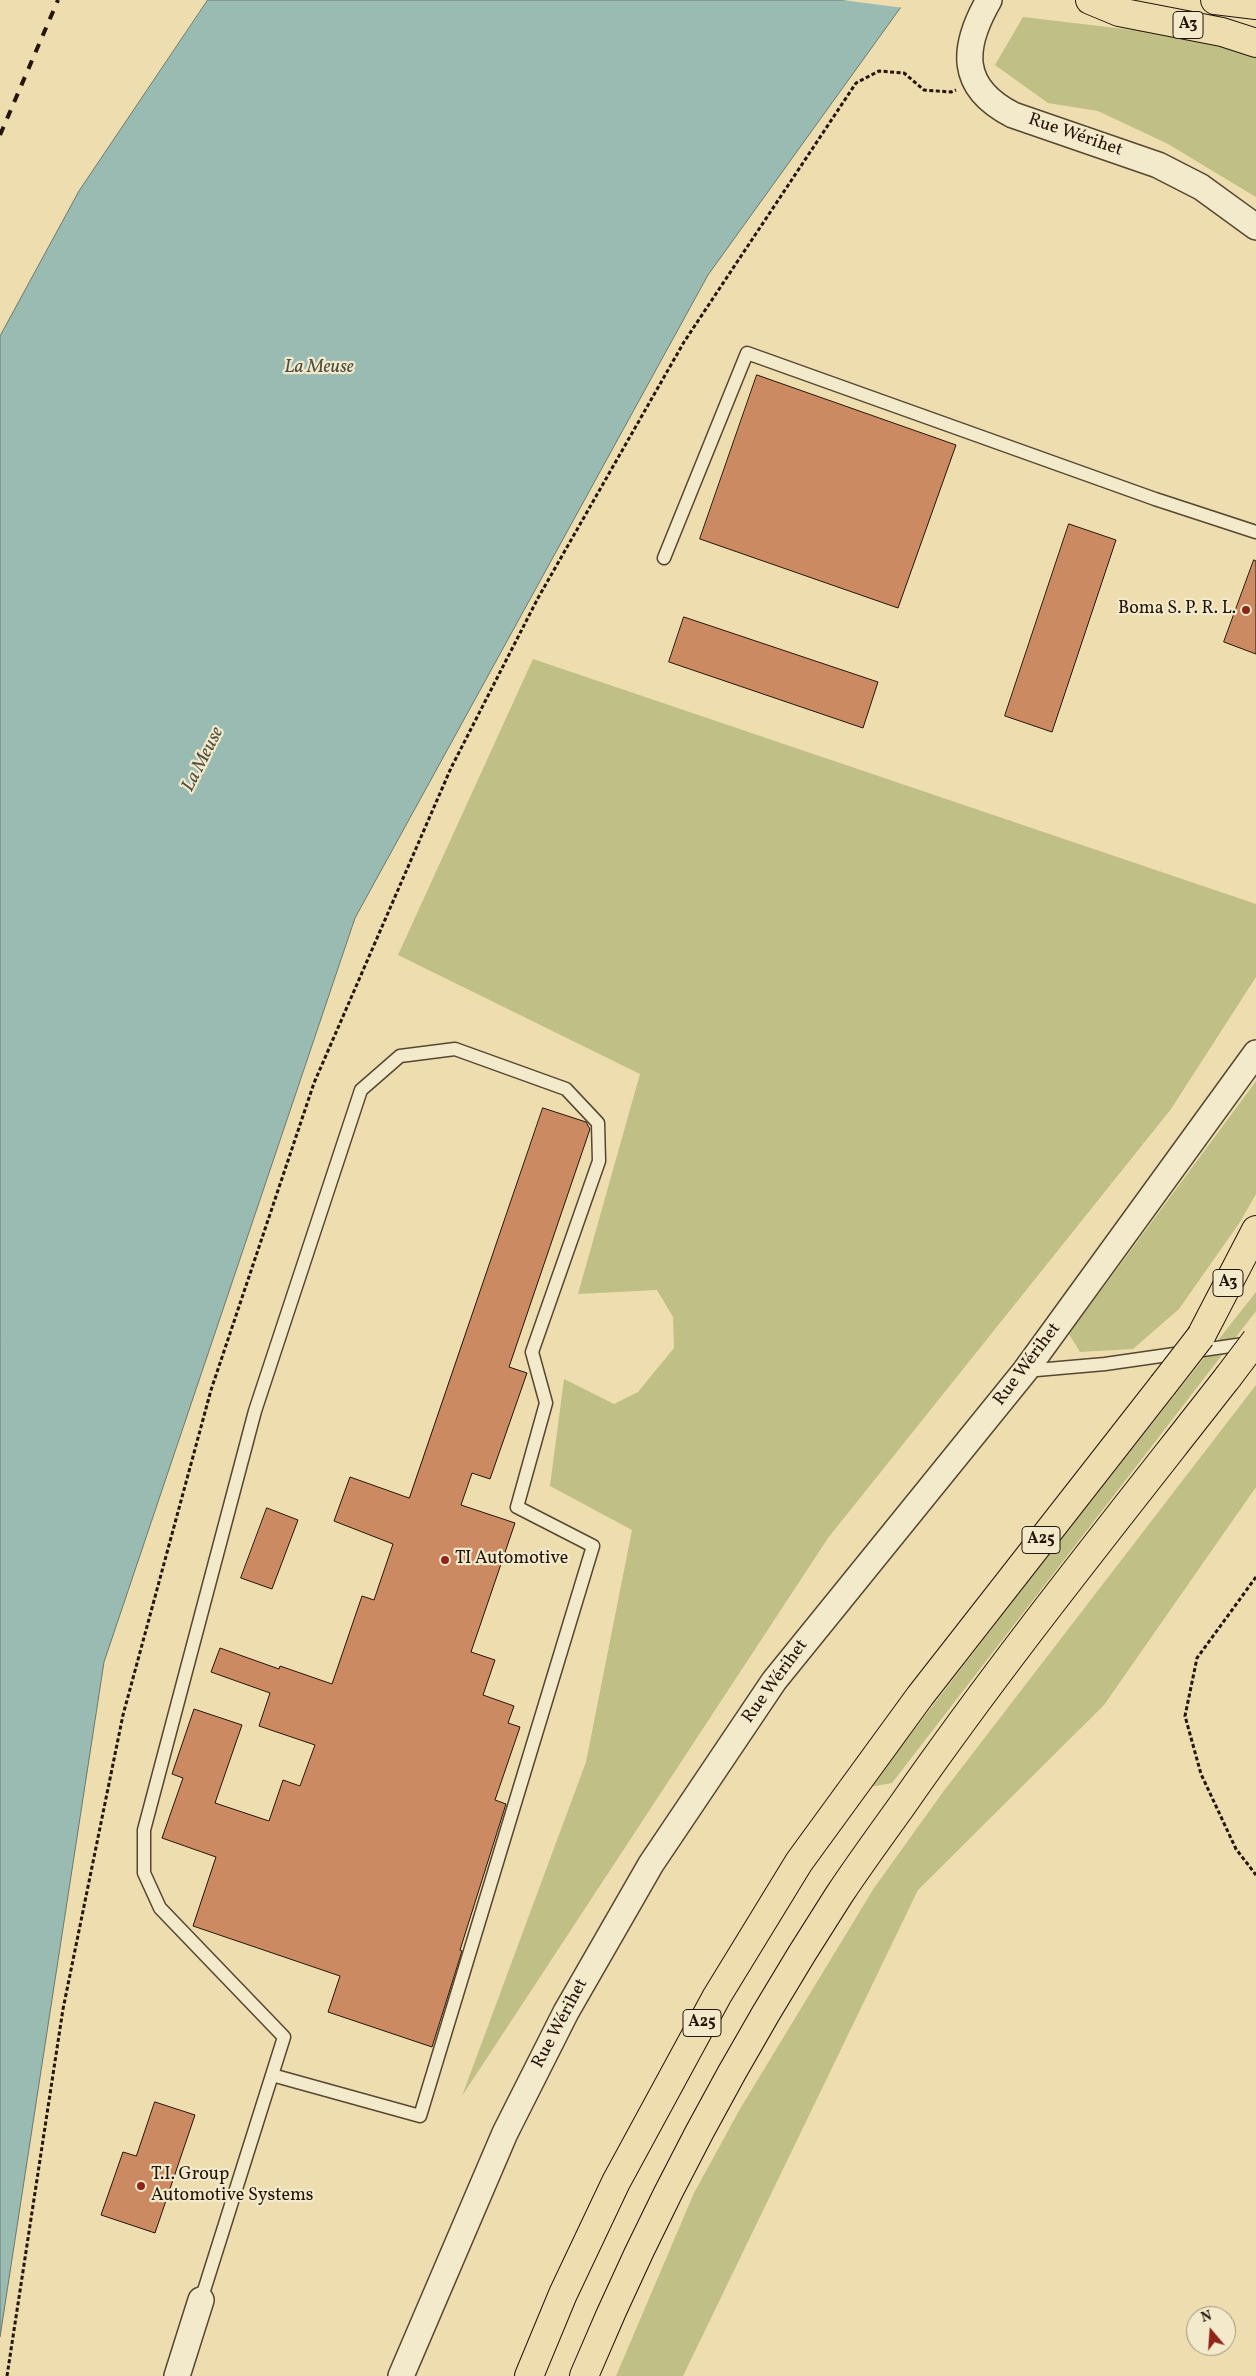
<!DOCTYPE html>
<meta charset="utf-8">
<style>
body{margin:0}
#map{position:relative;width:1256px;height:2376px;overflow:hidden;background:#edddaf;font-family:Vollkorn,serif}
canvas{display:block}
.north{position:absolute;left:1186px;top:2306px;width:50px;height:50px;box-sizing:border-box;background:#f3e9cb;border:1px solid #a0947d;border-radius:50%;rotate:342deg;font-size:14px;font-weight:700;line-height:20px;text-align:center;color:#241508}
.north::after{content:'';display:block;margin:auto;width:18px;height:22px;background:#8f2418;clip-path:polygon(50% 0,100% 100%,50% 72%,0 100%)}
</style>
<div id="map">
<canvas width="1256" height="2376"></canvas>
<div class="north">N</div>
</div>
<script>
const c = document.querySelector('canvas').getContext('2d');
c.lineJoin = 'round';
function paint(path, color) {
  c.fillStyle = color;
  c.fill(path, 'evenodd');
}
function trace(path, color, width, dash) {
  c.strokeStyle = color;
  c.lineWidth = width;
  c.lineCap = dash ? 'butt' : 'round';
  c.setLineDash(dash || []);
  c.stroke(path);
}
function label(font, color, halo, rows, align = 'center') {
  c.font = font + ' Vollkorn,serif';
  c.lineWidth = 4.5;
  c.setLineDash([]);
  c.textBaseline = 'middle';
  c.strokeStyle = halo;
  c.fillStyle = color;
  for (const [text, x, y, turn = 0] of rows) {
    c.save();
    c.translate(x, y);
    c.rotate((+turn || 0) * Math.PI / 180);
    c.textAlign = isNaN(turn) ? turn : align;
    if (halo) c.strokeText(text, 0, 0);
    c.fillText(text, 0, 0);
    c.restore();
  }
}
const green = new Path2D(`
 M1023 17 1175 35 1220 44 1256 58V197L1168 144 1098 111 1048 103 995 65Z
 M533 659 1256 904V977L1171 1109 828 1538 462 2096 586 1762 632 1530 550 1486 564 1379 614 1404 638 1392 674 1348 673 1317 657 1290 578 1294 640 1074 398 955Z
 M1256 1081V1194L1240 1222 1179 1309 1133 1349 1080 1352 1069 1334Z
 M1256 1292V1311L892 1783 870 1787 1048 1556Z
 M1256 1385V1487L1104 1705 918 1890 683 2376H616L694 2193 740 2109 874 1888 943 1792Z`);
const water = new Path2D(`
 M208 0H906L708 275 355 918 104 1662 0 2337V336L79 191Z`);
const pier = new Path2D(`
 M842 0H909L904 8Z`);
const building = new Path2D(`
 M757 375 956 445 898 608 700 539Z
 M1069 524 1116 540 1052 732 1005 716Z
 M1254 560 1256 561V654L1224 642Z
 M684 617 878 682 863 728 669 662Z
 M543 1108 586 1122 590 1129 509 1367 527 1373 490 1479 472 1473 461 1505 515 1523 471 1652 495 1660 483 1695 514 1706 508 1723 520 1727 495 1800 506 1804 460 1950 462 1951 432 2047 328 2012 340 1976 193 1926 216 1857 162 1838 183 1778 172 1774 194 1709 242 1725 215 1803 269 1821 283 1780 300 1786 315 1745 259 1726 270 1693 211 1672 220 1648 279 1669 280 1666 332 1684 362 1596 374 1600 393 1544 334 1521 350 1477 409 1498Z
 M267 1508 298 1520 272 1589 241 1578Z
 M155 2102 195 2115 155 2233 101 2215 123 2152 136 2156Z`);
const path = new Path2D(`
 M1256 1577 1197 1658 1185 1716 1201 1774 1236 1849 1256 1875
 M7 2376 63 2009 123 1715 211 1390 314 1083 451 768 538 598 684 342 856 83 879 71 904 73 924 90 951 92 956 90`);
const service = new Path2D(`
 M664 558 747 353 1155 499 1256 532
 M1025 1371 1105 1364 1251 1343
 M201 2300 284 2037 160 1908 144 1873V1830L255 1411 361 1090 400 1056 455 1049 566 1089 598 1123 599 1161 532 1352 546 1403 517 1507 593 1546 420 2116 272 2075`);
const minor = new Path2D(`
 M989 0C962 47 958 87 1013 115L1158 165 1201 187 1256 227
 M177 2376 201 2300
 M401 2376 505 2133 566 2012 651 1864 774 1681 1025 1371 1256 1053`);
const motorway = new Path2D(`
 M1090 0 1119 12 1222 32 1256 43
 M1215 0 1256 5
 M1201 1336 1256 1230
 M529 2376 563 2294 616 2182 717 1996 799 1862 920 1696 1163 1385
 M584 2376C654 2208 740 2048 839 1895 859 1865 880 1836 901 1807 1004 1659 1117 1519 1228 1377`);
const rail = new Path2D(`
 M0 135 58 0`);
const motorwayBridge = new Path2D(`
 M1228 1377 1256 1340
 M1163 1385 1201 1336`);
const markers = [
 [1246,610,5,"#8f2418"],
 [445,1560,5,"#8f2418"],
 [141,2186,5,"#8f2418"]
];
const shields = [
 [1188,25,30],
 [1228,1283,30],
 [1041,1540,38],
 [702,2023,38]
];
const shieldNames = [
 ["A3",1188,25],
 ["A3",1228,1283],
 ["A25",1041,1540],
 ["A25",702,2023]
];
const streetNames = [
 ["Rue Wérihet",1075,136,19],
 ["Rue Wérihet",1028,1365,-53],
 ["Rue Wérihet",776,1682,-54],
 ["Rue Wérihet",561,2024,-62]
];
const poiNames = [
 ["Boma S. P. R. L.",1236,610,"right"],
 ["TI Automotive",455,1560],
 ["T.I. Group",151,2176],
 ["Automotive Systems",151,2197]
];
const waterNames = [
 ["La Meuse",319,369],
 ["La Meuse",204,760,-63]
];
paint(green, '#c0bf85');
paint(water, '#9abbb2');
trace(water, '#6b796e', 1);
paint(pier, '#edddaf');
paint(building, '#cc8a62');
trace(building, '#241508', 1);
trace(service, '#564732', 15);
trace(minor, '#564732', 28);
trace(motorway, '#241508', 30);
trace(path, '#241508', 3, [4, 2.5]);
trace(service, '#f3e9cb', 12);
trace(minor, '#f3e9cb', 25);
trace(motorway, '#edddaf', 28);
trace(rail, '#241508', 4, [9, 9]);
trace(motorwayBridge, '#241508', 30, []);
trace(motorwayBridge, '#edddaf', 28);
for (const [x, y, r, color] of markers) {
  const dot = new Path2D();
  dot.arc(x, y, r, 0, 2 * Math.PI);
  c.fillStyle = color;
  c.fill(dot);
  trace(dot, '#f3e9cb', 2);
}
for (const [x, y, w] of shields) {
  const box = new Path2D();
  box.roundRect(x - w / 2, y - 13.5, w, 27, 4);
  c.fillStyle = '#f3e9cb';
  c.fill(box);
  trace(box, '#241508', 1);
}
label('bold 16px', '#241508', null, shieldNames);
label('18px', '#241508', '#f3e9cb', streetNames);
label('18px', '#241508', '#f3e9cb', poiNames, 'left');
label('italic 19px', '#4d4f44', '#f3e9cb', waterNames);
</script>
